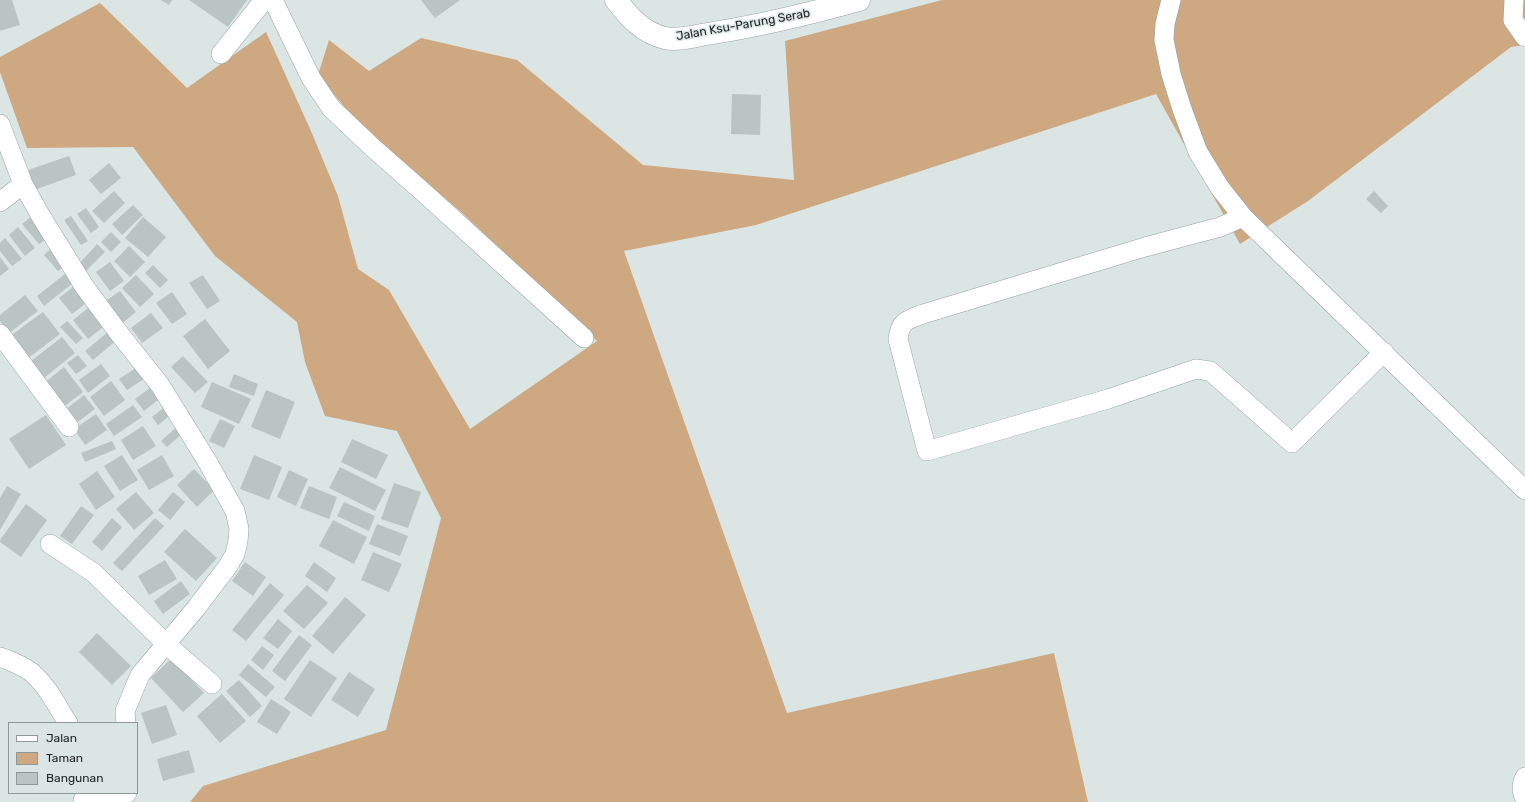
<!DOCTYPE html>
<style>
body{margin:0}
#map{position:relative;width:1525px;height:802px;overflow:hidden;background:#dae5e4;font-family:Rubik,sans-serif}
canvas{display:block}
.legend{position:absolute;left:8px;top:722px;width:130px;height:72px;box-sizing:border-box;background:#dae5e4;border:1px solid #909897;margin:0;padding:5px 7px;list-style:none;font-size:12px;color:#212524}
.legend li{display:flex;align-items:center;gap:8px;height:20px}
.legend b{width:20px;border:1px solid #909897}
</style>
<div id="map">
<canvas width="1525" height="802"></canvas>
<ul class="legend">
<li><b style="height:5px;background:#fff"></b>Jalan</li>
<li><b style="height:11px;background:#cda881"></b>Taman</li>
<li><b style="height:11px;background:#b9c4c3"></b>Bangunan</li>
</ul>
</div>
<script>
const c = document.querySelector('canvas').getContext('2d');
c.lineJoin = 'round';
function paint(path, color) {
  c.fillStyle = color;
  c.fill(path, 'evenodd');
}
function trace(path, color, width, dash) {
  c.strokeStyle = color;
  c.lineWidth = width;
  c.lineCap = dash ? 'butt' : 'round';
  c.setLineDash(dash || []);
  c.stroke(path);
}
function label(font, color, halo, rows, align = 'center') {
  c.font = font + ' Rubik,sans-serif';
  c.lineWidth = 3;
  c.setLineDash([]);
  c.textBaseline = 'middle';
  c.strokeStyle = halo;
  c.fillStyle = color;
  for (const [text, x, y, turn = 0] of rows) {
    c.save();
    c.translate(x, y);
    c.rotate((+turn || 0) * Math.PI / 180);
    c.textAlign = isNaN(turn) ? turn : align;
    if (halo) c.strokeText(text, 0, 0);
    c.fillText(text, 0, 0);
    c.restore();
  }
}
const green = new Path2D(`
 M942 0H1525V45L1511 47 1308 201 1240 244 1156 94 756 225 624 251 787 713 1054 653 1088 802H190L203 786 386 730 441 518 397 431 325 416 305 362 297 322 215 256 133 147 27 148 0 72V57L100 3 187 88 266 32 311 131 338 196 358 269 389 290 470 429 597 341 461 212 360 126 318 75 329 40 369 71 421 38 517 60 643 165 794 180 785 41Z`);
const building = new Path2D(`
 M0 0H12L20 25 0 31Z
 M161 0H172L169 5Z
 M189 0H247L228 27Z
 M421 0H460L435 18Z
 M732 94 761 95 760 135 731 134Z
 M69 156 76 175 34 190 28 170Z
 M109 163 121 178 101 194 89 180Z
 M114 191 125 203 104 223 92 211Z
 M1374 191 1388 206 1381 213 1366 199Z
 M133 205 143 215 122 235 112 224Z
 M86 208 99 227 91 233 77 214Z
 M32 216 49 237 39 244 22 224Z
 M71 216 88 241 81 245 64 220Z
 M143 217 166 237 148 257 125 238Z
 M18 227 35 248 25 256 9 235Z
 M111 232 121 242 111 252 101 242Z
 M5 238 22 259 12 266 0 251V243Z
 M97 244 105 252 85 272 78 265Z
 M129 246 145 262 130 277 114 261Z
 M52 248 66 264 58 271 44 255Z
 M0 257 9 269 0 276Z
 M110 262 124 281 110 291 96 272Z
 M153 265 168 280 160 288 145 273Z
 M65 274 73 283 44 306 37 296Z
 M136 275 154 294 140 307 122 288Z
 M203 275 220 301 207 309 189 283Z
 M77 284 90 300 72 314 59 298Z
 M120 291 136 312 121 324 104 302Z
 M172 292 187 314 172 324 156 303Z
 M25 295 38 311 9 333 0 321V315Z
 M92 305 107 324 88 339 73 320Z
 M43 312 60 334 27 359 9 337Z
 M151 313 163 328 142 343 131 328Z
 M205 319 230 351 208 369 183 336Z
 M67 321 83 338 76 344 60 327Z
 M109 331 117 340 93 360 85 351Z
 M62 337 75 353 44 378 31 361Z
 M78 355 87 366 76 374 67 363Z
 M183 356 208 382 195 393 171 367Z
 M101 364 110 376 88 393 79 380Z
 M139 366 147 377 127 390 119 379Z
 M64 367 83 392 62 408 43 384Z
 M234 374 258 384 254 396 229 387Z
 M111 381 125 400 104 416 90 397Z
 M212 382 251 399 239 424 201 407Z
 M154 385 163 396 144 411 135 399Z
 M266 390 295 402 280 439 251 427Z
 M84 395 95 409 75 424 65 410Z
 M133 405 142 417 114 436 106 424Z
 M167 405 173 413 158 425 152 417Z
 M96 414 107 430 85 445 74 429Z
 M46 415 66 445 29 469 9 439Z
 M220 419 235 426 224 448 209 441Z
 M143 426 156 446 133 460 121 440Z
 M178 426 184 432 167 447 161 441Z
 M352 439 388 455 376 479 341 462Z
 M112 441 116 449 85 462 81 453Z
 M122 455 138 480 120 491 104 466Z
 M162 455 174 476 149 490 137 470Z
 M254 455 282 467 269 500 240 489Z
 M340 467 386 490 375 511 329 488Z
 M194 469 214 490 197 507 177 485Z
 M289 470 308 479 296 506 277 497Z
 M97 471 115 497 96 510 79 484Z
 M394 483 421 492 408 528 381 519Z
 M7 486 21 494 0 530V498Z
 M309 486 337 497 329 519 300 508Z
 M136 492 154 513 134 530 116 509Z
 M173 492 185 502 170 520 158 510Z
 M344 502 375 516 369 531 337 516Z
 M26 504 47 520 21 557 0 542V540Z
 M81 506 94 515 72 544 60 536Z
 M112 518 122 527 102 551 92 542Z
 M155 518 164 526 122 571 113 563Z
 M333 520 367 537 354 564 319 546Z
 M377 524 408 536 400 556 369 544Z
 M185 529 217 558 196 581 164 552Z
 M373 552 402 564 389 592 361 580Z
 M165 560 177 579 149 595 138 576Z
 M245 562 266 577 253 596 232 581Z
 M314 562 336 578 327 592 305 576Z
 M181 581 190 594 163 614 154 601Z
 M270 583 284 595 246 641 232 630Z
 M307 585 328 603 304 629 283 611Z
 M345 597 366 615 333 654 312 636Z
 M278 619 292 631 278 649 263 638Z
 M97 633 131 666 112 685 79 652Z
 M299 635 312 645 285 681 272 671Z
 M262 646 274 655 263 670 251 660Z
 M172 658 204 693 183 712 151 678Z
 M310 660 337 678 311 717 284 699Z
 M248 664 275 687 266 697 239 675Z
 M349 672 375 689 358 717 331 700Z
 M239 680 262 706 250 717 226 691Z
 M222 694 246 721 220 743 197 716Z
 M271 699 291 712 277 734 257 722Z
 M166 705 177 735 152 744 141 713Z
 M189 750 195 772 163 781 157 759Z`);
const minor = new Path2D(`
 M273 0 311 78 331 108 372 147 422 191 584 338
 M1171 0 1165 24 1164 40 1171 74 1182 109 1198 152 1220 188 1243 217 1525 490
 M1514 0 1513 20 1525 37
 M221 54 264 0
 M0 124 23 184 39 213 84 286 118 332 160 385 207 461 235 511 239 529 238 541 235 554 228 566 197 607 140 675 125 711 126 723
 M0 202 23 184
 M1243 217 1220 227 1145 247 923 314C907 320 900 321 898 339L927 451 1108 399 1196 369 1210 371 1217 377 1292 443 1384 352
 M0 334 69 427
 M50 544 94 573 166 644 212 684
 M0 657C11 661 22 665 31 672 47 685 57 706 68 723
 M1525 777C1521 785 1521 790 1525 799
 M83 800 108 797 127 793`);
const tertiary = new Path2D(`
 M616 0C629 17 643 33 665 38 678 41 694 36 707 34 759 26 809 14 859 0`);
const streetNames = [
 ["Jalan Ksu-Parung Serab",743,25,-10]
];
paint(green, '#cda881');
paint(building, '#b9c4c3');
trace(minor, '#98a2a2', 20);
trace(tertiary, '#98a2a2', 23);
trace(minor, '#fff', 19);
trace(tertiary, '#fff', 22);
label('12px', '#212524', '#dae5e4', streetNames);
</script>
